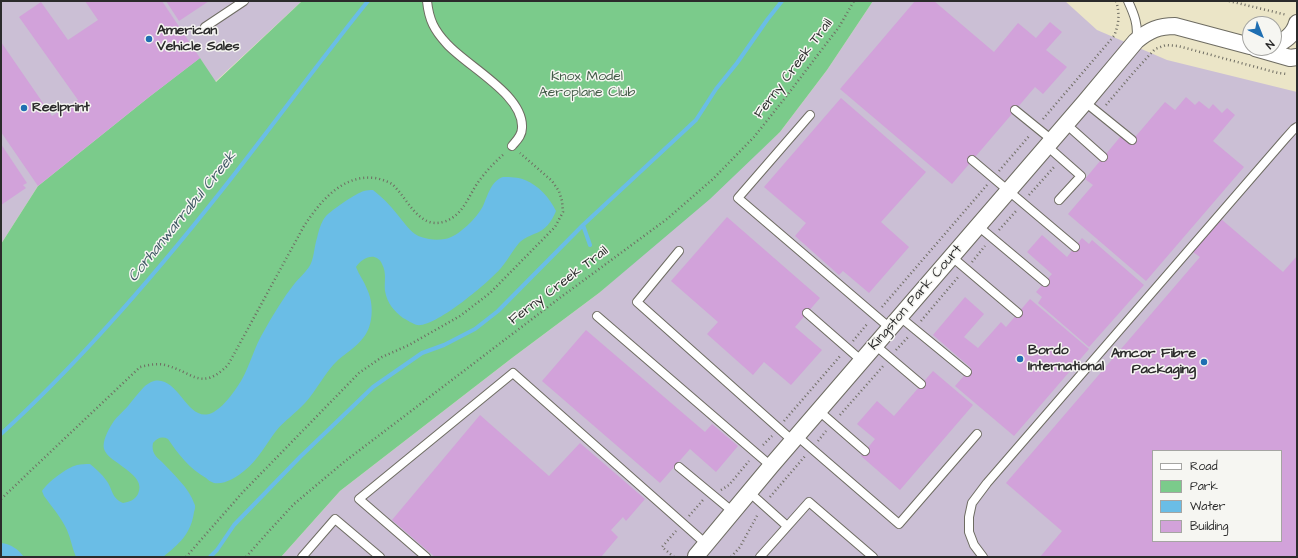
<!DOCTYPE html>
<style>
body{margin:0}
#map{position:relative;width:1298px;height:558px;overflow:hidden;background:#ebe5c7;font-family:"Architects Daughter",sans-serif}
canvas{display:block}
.frame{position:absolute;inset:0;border:2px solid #2b2b2b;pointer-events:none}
.legend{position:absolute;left:1152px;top:450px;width:130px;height:92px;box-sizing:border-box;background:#f6f6f2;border:1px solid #a5a5a2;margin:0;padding:5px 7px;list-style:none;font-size:12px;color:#2b2b2b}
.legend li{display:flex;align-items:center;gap:8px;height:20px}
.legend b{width:20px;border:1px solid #a5a5a2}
.north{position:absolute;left:1242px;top:16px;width:40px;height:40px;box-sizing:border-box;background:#f6f6f2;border:1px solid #a5a5a2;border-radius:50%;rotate:137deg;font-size:11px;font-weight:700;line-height:16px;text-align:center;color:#2b2b2b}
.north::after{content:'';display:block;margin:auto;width:14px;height:18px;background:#1f6fb2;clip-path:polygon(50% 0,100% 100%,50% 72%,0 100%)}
</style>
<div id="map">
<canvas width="1298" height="558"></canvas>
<div class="frame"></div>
<ul class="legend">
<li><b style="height:5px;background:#fff"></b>Road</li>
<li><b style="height:11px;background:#7bcb8b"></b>Park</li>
<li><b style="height:11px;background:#6abde6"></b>Water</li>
<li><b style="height:11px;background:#d2a2da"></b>Building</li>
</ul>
<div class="north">N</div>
</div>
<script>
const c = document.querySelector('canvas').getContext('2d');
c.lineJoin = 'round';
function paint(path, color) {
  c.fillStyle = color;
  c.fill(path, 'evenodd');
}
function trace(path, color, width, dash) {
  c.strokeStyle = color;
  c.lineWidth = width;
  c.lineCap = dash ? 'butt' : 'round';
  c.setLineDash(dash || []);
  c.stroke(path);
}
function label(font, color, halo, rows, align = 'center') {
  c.font = font + ' "Architects Daughter",sans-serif';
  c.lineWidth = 3;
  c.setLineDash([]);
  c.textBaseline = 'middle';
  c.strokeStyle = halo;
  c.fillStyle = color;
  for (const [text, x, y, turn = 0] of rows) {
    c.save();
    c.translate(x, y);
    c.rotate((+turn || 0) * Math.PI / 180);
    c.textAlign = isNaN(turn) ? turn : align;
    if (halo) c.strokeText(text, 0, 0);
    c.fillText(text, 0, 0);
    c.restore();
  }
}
const industrial = new Path2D(`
 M1 1H302L215 82 200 59 149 97 38 186 1 244Z
 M873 1H1065L1097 30 1167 60 1297 92V557H281L340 491 512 358 599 293 780 132 827 70ZM1153 451H1281V541H1153Z`);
const green = new Path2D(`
 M302 1H873L827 70 780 132 710 199 599 293 512 358 340 491 281 557H1V244L38 186 149 97 200 58 216 82Z`);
const water = new Path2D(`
 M503 177C510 177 518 177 525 180 538 185 550 198 556 211 552 221 545 231 534 234 528 237 524 238 519 243 512 251 508 260 501 268 489 282 435 328 417 325 413 324 407 320 403 318 394 311 387 303 385 291 384 282 387 273 382 264 376 251 362 258 356 267 359 275 364 281 367 289 372 299 373 313 370 324 366 341 350 350 338 360 325 372 317 390 305 403 296 413 285 420 276 431 266 444 258 460 244 471 237 477 224 485 214 483 211 482 208 480 206 478 190 469 178 454 168 439 162 436 157 438 153 443 151 452 156 457 162 462 173 474 189 488 194 503 196 506 195 509 194 512 191 534 179 544 163 557H76C72 548 71 539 67 530 61 517 52 507 44 496L42 491C48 482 66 468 77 465 81 464 86 464 90 464 96 469 102 474 106 480 113 489 111 498 123 503 129 502 135 500 138 494 148 474 108 463 104 449 102 442 108 430 112 424 116 417 123 412 128 406 133 400 138 393 144 387 146 385 150 382 154 381 187 374 191 460 241 381 250 366 254 347 264 331 273 315 283 298 295 283 299 278 305 273 309 267 314 260 314 247 317 238 319 230 321 222 326 216 332 210 356 193 364 191 367 190 370 190 373 190 382 197 390 205 397 214 403 221 408 229 415 234 419 237 425 238 429 239 434 240 439 240 445 239 458 237 477 218 483 206 488 195 491 181 503 177Z
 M1 543C11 544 18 549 24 557H1Z`);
const stream = new Path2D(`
 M590 245 583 225 696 120 716 89 737 63 767 20 782 1
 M1 434C82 360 154 276 222 190 271 128 318 63 368 1
 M210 557 217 550 234 525 300 457 373 387 422 353 444 345 475 329 498 311 583 225`);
const building = new Path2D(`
 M85 1H162L200 58 149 97 38 186 1 132V42L52 116 78 100 19 17 41 2 68 40 98 20Z
 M166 1H209L179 21Z
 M915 1H934L994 52 1018 23 1036 38 1050 22 1062 32 1046 50 1067 67 1043 94 1035 87 952 184 840 89Z
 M1186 97 1195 105 1199 101 1209 109 1213 104 1222 113 1227 108 1235 115 1213 141 1244 167 1146 281 1068 214 1093 185 1085 179 1121 136 1130 143 1165 102 1175 110Z
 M841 98 926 172 881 222 909 247 869 293 843 271 839 275 795 236 806 223 764 187Z
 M1 144 27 183 23 185 26 188 1 205Z
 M727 217 820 298 795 327 822 350 791 385 764 362 753 375 707 334 718 322 671 281Z
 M1221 219 1283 272 1297 256V557H1040L1062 531 1006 483 1200 257 1193 252ZM1153 451H1281V541H1153Z
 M1042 235 1067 257 1082 238 1089 244 1092 240 1144 285 1089 347 1038 303 1042 297 1036 292 1052 274 1027 252Z
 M965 297 984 314 964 337 978 348 1001 322 1006 327 1030 299 1089 349 1014 436 955 386 971 368 933 335Z
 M586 330 705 432 712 424 738 446 716 472 690 449 660 483 542 381Z
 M933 371 973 405 900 490 861 456 875 439 857 424 877 401 894 416Z
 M480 415 549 476 580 443 645 499 626 521 623 517 611 530 618 537 601 557H435L392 520Z`);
const path = new Path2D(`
 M1229 1 1287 15
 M1106 105 1134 72 1155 49 1166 45 1178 46 1278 73 1287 74
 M1043 119 1114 36C1119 24 1120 14 1116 1
 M999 171 1030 135
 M1029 195 1055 166
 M999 230 1017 210
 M972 262 985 246
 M882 307 987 185
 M921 321 959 276
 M853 341 868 323
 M896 350 909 336
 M840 415 884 365
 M784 421 841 355
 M818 441 826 431
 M763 445 772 436
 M721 490 729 485 749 461
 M770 497 806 455
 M1 499 140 367C148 365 157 363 165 365 193 372 201 392 228 365L304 226C320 202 342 174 375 178 381 179 387 181 392 184 407 197 418 229 443 222 465 216 469 192 482 177 489 168 497 160 505 153
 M689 516 703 500
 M186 557 242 493 359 373 382 357 409 345 460 316 490 293 555 227 563 212 562 201 559 191 552 181 520 153
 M246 557 269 531 294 504 344 462 561 297 667 219 714 178 754 137 785 98 839 27 854 1
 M674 557 662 547 676 531
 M731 557 740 547 758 514`);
const service = new Path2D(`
 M427 1C429 20 434 30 447 44 468 67 524 95 522 128 522 136 516 141 512 146
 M1128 1C1134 14 1139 26 1136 40
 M205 27 244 1
 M1085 102 1132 140
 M1015 110 1052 140
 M810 115 738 198 890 328
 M1066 124 1103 157
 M1047 146 1081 176 1059 200
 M972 160 1075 247
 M978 226 1045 282
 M679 251 637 302 793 441
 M952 257 1018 313
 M807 313 862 361
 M597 316 771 466
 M900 317 967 372
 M875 345 921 384
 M819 411 865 451
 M797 436 899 524 977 434
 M679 467 732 511
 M749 492 787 526
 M302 557 335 519 380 557
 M426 557 359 499 513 373 705 543
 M760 557 809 502 873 557
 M983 557 974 545 969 532V517L972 503 987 483 1285 139 1294 129 1297 127`);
const minor = new Path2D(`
 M1274 46C1284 41 1294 35 1297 23
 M1255 48 1290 58 1297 57
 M696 556 771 466 1085 102 1136 41C1149 30 1159 26 1175 26L1250 46`);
const markers = [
 [149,39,4,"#1f6fb2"],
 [24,108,4,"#1f6fb2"],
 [1020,359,4,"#1f6fb2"],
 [1204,362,4,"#1f6fb2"]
];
const poiNames = [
 ["American",157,31],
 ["Vehicle Sales",157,47],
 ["Reelprint",32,108],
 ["Bordo",1028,351],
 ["International",1028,367],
 ["Amcor Fibre",1196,354,"right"],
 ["Packaging",1196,370,"right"]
];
const streetNames = [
 ["Ferny Creek Trail",794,69,-53],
 ["Ferny Creek Trail",559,286,-37],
 ["Kingston Park Court",916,298,-49]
];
const parkNames = [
 ["Knox Model",587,77],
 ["Aeroplane Club",587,93]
];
const waterNames = [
 ["Corhanwarrabul Creek",183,217,-51]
];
paint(industrial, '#cbbfd5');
paint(green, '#7bcb8b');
paint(water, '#6abde6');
trace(stream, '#6abde6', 4);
paint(building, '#d2a2da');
trace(service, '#6e6c62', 10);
trace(minor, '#6e6c62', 18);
trace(path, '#6e6c62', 2.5, [1, 3]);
trace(service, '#fff', 8);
trace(minor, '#fff', 16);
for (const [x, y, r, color] of markers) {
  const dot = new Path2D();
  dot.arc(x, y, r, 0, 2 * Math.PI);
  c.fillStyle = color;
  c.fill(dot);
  trace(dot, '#f6f6f2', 1.5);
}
label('bold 14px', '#2b2b2b', '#f6f6f2', poiNames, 'left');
label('14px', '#2b2b2b', '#f6f6f2', streetNames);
label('14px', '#435b48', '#f6f6f2', parkNames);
label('italic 15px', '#3e5763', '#f6f6f2', waterNames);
</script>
